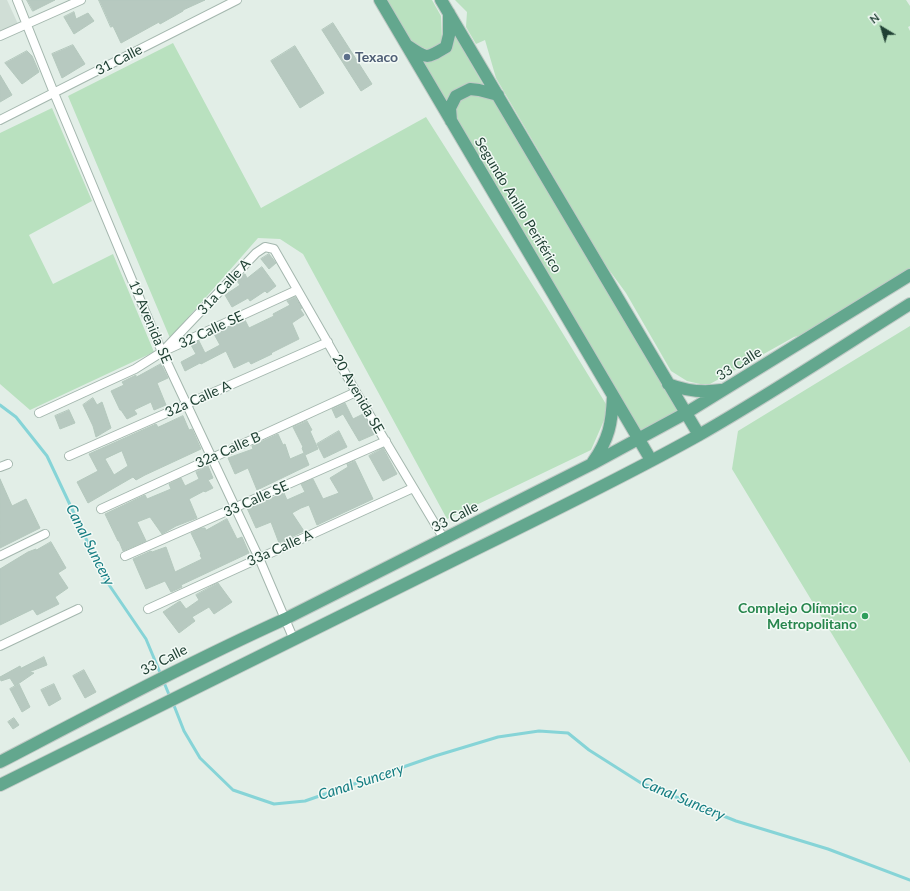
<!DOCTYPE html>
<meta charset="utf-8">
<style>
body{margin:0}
#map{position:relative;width:910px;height:891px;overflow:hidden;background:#e2eee7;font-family:Lato,sans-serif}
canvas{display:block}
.north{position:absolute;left:862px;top:8px;width:40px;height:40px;-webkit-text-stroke:3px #f3faf6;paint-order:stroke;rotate:322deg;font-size:11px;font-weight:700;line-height:16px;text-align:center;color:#204134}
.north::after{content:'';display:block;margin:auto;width:14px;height:18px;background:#204134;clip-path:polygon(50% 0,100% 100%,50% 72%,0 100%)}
</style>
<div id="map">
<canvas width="910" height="891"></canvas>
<div class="north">N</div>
</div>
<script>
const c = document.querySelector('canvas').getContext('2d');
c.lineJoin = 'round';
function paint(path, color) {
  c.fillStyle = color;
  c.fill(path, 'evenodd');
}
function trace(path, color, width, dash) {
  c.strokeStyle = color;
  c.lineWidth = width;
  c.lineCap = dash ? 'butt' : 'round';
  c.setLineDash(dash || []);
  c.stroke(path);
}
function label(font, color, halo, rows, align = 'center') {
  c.font = font + ' Lato,sans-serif';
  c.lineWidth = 3;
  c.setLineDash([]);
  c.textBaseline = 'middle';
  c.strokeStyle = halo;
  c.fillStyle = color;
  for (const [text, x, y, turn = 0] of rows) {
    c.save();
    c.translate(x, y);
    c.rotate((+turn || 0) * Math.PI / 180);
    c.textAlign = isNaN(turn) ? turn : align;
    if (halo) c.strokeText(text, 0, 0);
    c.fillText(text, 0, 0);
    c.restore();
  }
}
const built = new Path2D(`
 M0 0H7L18 24 0 32Z`);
const green = new Path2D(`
 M384 0H432L441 16 442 41 431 51 409 42Z
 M455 0H906L910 6V26L908 27 910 31V271L849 305 845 313 813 332 794 337 710 384H700L687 381 671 371 626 293 604 263 496 78 485 40 476 44 466 27 467 12Z
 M452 30 485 88 468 85 446 111 413 56 432 58Z
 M173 43 261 208 426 117 546 306 609 409 591 450 447 519 303 254 280 239 258 238 170 338 68 96Z
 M470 90 494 98 685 413 641 438 452 123 457 98Z
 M52 108 92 201 29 235 53 284 113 254 154 352 30 410 0 384V133Z
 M910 326V763L732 469 738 431Z`);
const stream = new Path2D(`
 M0 405 16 417 47 456 105 579 146 639 161 675
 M163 680 170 697
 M173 703 184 731 200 758 233 790 274 804 305 801 435 756 498 737 539 731 568 733 589 750 641 783 736 821 828 849 910 880`);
const building = new Path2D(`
 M27 0H55L33 11Z
 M99 0H205L183 10V11L160 24 159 22 121 43 113 26 111 27Z
 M74 12 76 19 88 13 94 21 74 34 64 17Z
 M333 23 372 84 361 91 322 30Z
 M73 45 85 64 62 78 52 54Z
 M295 46 324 93 300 108 271 61Z
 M27 51 32 56 39 72 22 84 5 63Z
 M0 75 12 95 0 102Z
 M269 254 276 263 269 269 261 259Z
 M262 267 276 286 267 293 265 291 250 301 248 298 232 307 225 295 240 285 237 281 243 275 245 274 247 278Z
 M295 297 302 308 300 309 304 315 292 323 299 339 271 353 272 354 251 364 249 361 234 368 226 351 201 364 200 363 185 371 181 362 196 354 191 345 199 341 205 353 220 345 214 334 245 320 249 328 274 316 273 314 290 305 287 301Z
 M161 364 168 378 157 383 166 405 154 410 151 402 134 410 137 414 127 419 121 410H120L111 391 124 385 122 382 136 375V377Z
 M93 398 97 405 102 402 111 428 96 437 93 426 83 405Z
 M345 403 353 419 363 414 375 434 359 441 343 414 336 418 332 409Z
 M69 410 75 423 60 429 55 416Z
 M183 416 189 430 192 429 201 449 145 475 136 480 133 477 88 503 77 482 98 471 89 454 156 424 158 427ZM122 451 128 466 114 475 105 459Z
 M307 421 312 430 310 431 318 449 305 455 309 465 257 490 248 468 235 474 228 458 253 449 252 446 278 434 283 445 285 444 290 459 304 453 302 448 303 447 293 427Z
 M339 431 347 447 324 458 317 444Z
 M383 448 397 474 383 481 369 456Z
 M355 461 373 499 317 525 309 505 301 508 292 513 304 531 279 543 271 522 256 528 247 508 284 493 287 500 305 492 301 484 313 479 323 499 339 493 330 478 348 467 347 464Z
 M208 466 213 478 208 480 213 488 205 492 204 491 189 499 197 518 176 526 162 534 150 517 137 522 146 541 123 551 119 541H118L105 514 145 495 147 499 171 489 169 484 181 478 185 486 199 479 196 472Z
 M0 479 12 506 26 499 40 528 0 548Z
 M227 519 237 539 242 537 249 553 181 585 182 587 171 592 165 581 146 589 133 559 151 551 152 552 166 547 175 572 202 559 200 555 201 554 191 533 201 528H205L206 530Z
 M51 542 66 568 58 573 68 588 55 597 59 604 37 615 33 609 0 625V569L28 552 36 549V550Z
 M218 583 232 602 214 614 209 607 192 617 195 621 179 633 163 612 180 601 186 609 199 600 196 595Z
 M44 657 47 665 29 672 34 673 15 686 10 678 1 681 0 677 20 666 21 668Z
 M84 670 96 692 85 698 73 676Z
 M19 684 30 707 22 712 10 689Z
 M54 684 61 699 49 706 41 690Z
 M14 718 19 725 13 729 8 722Z`);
const street = new Path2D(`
 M17 0 54 93 162 352 259 558 294 640
 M0 36 81 0
 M0 120 237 0
 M162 352 256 253 265 247 274 249 356 392 444 539
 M39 413 135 369 162 352 297 290
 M69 456 328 342
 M0 467 8 464
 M101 509 356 392
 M0 556 45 534
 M125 556 386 441
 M148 609 413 488
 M0 646 78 609`);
const primary = new Path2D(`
 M380 0 651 460
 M441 0 699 435
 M408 46C427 59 426 59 446 47L449 35V13
 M451 121 450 108 456 96 470 89 479 90 498 95
 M668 384C686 391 702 393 721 390
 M593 462C609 439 612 423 613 396
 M0 762C94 713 188 663 285 619L592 464 686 413 910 275
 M0 785C154 708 310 632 464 555 543 516 622 478 699 435 771 394 840 348 910 304`);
const markers = [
 [347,57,4,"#5c6f8a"],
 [865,616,4,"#2e9e5b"]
];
const serviceNames = [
 ["Texaco",355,57]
];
const streetNames = [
 ["31 Calle",119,60,-27],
 ["Segundo Anillo Periférico",518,205,59],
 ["31a Calle A",224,287,-47],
 ["19 Avenida SE",150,322,67],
 ["32 Calle SE",211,330,-25],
 ["33 Calle",739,364,-32],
 ["20 Avenida SE",358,394,60],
 ["32a Calle A",198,399,-24],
 ["32a Calle B",228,450,-24],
 ["33 Calle SE",256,499,-24],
 ["33 Calle",455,517,-27],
 ["33a Calle A",280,548,-24],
 ["33 Calle",164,660,-27]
];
const leisureNames = [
 ["Complejo Olímpico",857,608],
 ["Metropolitano",857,624]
];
const waterNames = [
 ["Canal Suncery",90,545,63],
 ["Canal Suncery",361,782,-18],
 ["Canal Suncery",683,799,23]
];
paint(built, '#d0ded6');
paint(green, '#b9e1bf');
trace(stream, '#86d4d7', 3);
paint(building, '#b7c9c0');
trace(building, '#b4c8bd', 1);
trace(street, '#a4b7ae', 10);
trace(primary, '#c1cac6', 14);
trace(street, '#fff', 8);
trace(primary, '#63a78e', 12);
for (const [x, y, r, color] of markers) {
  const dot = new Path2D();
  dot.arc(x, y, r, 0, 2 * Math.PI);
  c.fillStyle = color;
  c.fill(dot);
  trace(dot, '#f3faf6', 1.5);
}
label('bold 14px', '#4e5e75', '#f3faf6', serviceNames, 'left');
label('14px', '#204134', '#f3faf6', streetNames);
label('bold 14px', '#27864d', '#f3faf6', leisureNames, 'right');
label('italic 15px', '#157d82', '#f3faf6', waterNames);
</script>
